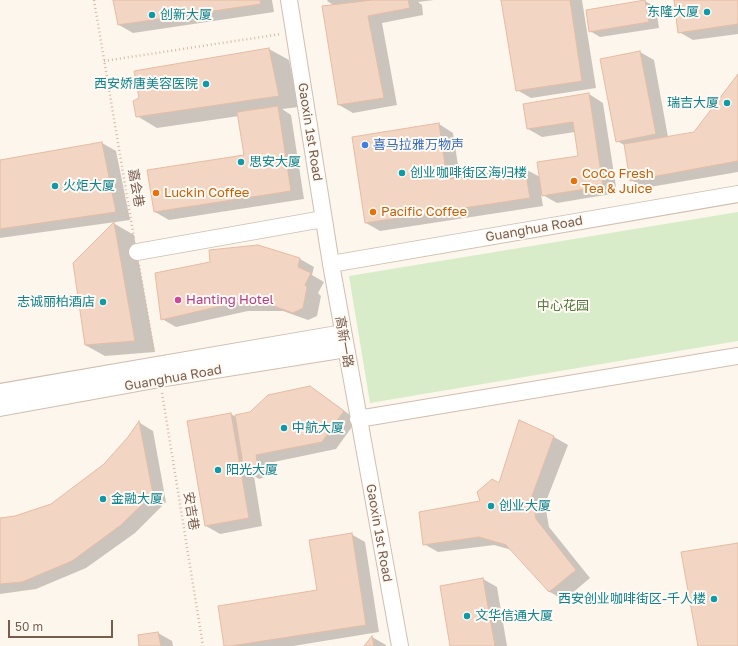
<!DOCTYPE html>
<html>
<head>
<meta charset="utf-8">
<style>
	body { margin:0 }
	#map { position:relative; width:738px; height:646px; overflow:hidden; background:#fdf6ec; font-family:"Golos Text",sans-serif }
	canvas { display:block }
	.scale { position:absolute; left:8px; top:620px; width:105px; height:18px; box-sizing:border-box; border:2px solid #7a5c4d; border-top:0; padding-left:5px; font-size:12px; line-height:14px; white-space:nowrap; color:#7a5c4d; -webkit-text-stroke:3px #fffaf3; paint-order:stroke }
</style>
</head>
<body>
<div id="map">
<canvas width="738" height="646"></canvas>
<div class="scale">50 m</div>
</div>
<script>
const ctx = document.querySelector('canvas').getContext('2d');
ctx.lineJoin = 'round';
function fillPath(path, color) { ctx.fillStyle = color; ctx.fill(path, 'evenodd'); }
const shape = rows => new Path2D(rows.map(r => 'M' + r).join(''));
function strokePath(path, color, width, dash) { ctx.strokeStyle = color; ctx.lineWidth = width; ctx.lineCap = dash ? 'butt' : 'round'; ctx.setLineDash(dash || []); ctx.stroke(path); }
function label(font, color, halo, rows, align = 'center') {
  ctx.font = font + ' "Golos Text","Noto Sans SC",sans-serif'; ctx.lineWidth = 4; ctx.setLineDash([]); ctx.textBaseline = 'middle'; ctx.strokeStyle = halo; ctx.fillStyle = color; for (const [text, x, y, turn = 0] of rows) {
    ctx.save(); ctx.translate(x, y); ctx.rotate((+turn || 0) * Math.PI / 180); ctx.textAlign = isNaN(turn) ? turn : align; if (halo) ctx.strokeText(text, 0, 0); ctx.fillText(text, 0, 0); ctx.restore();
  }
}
const green = shape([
	[738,212,738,341,370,403,349,276]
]);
const shadow = shape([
	[114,0,272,0,274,12,133,33,119,25],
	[328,0,434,0,418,2,422,5,423,15,382,23,397,105,353,113,339,105,335,6,327,1],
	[502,0,582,0,596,88,531,98,517,90],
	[675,0,738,0,738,34,693,40,679,32],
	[645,1,656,7,659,28,600,37,590,31],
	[269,49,289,60,299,107,282,109,291,115,304,199,169,220,155,212,245,156,239,116,157,128,137,116],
	[640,52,654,60,668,137,694,133,738,75,738,172,644,188,631,180,626,146,617,141],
	[589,94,603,103,617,193,557,203,541,194,543,206,380,231,366,223,439,124,453,133,460,178,525,169,540,177,579,157,575,132,542,137,528,129],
	[102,143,116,151,130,220,0,238,0,161],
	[115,224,134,235,155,352,105,356,85,345,74,263],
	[258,246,300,259,314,267,312,275,324,282,318,293,321,296,317,316,308,320,283,311,248,311,176,327,162,319,211,263],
	[310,387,324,396,357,420,336,449,269,463,271,475,259,479,254,476,262,526,220,534,206,526,189,422,231,414,236,417,250,413],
	[140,423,153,431,166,502,135,533,86,568,36,589,0,594,0,519,15,517,52,504,105,465,129,438],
	[554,437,568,445,545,504,549,527,590,578,564,600,550,592,512,550,494,545,438,552,424,544,482,501,499,484],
	[351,534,365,542,379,632,293,646,225,646,318,591],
	[483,579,497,587,507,646,451,646],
	[158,633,172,641,173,646,140,646],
	[372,637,386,645,386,646,366,646]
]);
const building = shape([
	[113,0,260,0,261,4,118,25,113,0],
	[372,0,408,0,410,8,368,16,384,98,338,105,322,6,372,0],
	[501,0,570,0,582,81,516,91,501,0],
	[645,0,649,22,589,32,586,10,645,0],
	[674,0,738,0,738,24,678,33,674,0],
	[269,48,279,96,136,117,133,101,139,98,134,71,269,48],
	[640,51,656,134,616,142,600,59,640,51],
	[738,74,738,161,630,181,624,144,694,132,738,74],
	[589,93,603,186,542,196,537,162,578,156,573,122,527,129,523,104,589,93],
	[278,106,291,191,154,212,147,170,244,155,237,112,278,106],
	[439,123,447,179,525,168,530,198,365,223,352,137,439,123],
	[102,142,116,212,0,229,0,160,102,142],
	[114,222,135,341,85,345,73,263,114,222],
	[258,245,300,258,298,267,311,273,305,285,307,287,303,308,293,313,268,304,234,303,161,320,155,273,210,262,209,250,258,245],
	[310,386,344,411,322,442,256,455,258,467,244,471,235,415,250,412,268,395,310,386],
	[231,413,249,518,205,526,187,421,231,413],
	[519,420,554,436,532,496,536,519,576,570,549,592,506,545,479,537,423,545,419,512,480,501,477,492,492,479,499,483,519,420],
	[139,421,153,494,121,525,72,561,22,582,0,584,0,518,15,516,51,504,104,464,128,437,139,421],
	[352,533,366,625,231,646,224,646,218,606,317,590,309,540,352,533],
	[738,543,738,646,698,646,681,552,738,543],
	[483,578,495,646,450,646,440,586,483,578],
	[158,632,161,646,139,646,138,635,158,632],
	[372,636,374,646,364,646,372,636]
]);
const path = shape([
	[94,0,134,238],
	[104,61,281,34],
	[139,265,154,352],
	[162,393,203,646]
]);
const minor = shape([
	[289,0,331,264,400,646],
	[137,252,323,219],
	[331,264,738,194],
	[0,392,343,333],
	[0,408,160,379,346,349],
	[358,419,738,356]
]);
const markers = [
	[707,12,4,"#0f9aa8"],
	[152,15,4,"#0f9aa8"],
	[206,84,4,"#0f9aa8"],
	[727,103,4,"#0f9aa8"],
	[365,145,4,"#3f7fe0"],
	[241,162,4,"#0f9aa8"],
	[402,173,4,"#0f9aa8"],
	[574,181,4,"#e8710a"],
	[55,186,4,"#0f9aa8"],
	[156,193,4,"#e8710a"],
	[373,212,4,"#e8710a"],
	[178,300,4,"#d1479c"],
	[103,302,4,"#0f9aa8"],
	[284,428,4,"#0f9aa8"],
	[218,470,4,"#0f9aa8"],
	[103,499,4,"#0f9aa8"],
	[491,506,4,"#0f9aa8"],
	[714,599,4,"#0f9aa8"],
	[467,616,4,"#0f9aa8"]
];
const cultureNames = [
	["东隆大厦",699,12,"right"],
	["创新大厦",160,15],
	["西安娇唐美容医院",198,84,"right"],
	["瑞吉大厦",719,103,"right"],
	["思安大厦",249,162],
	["创业咖啡街区海归楼",410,173],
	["火炬大厦",63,186],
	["志诚丽柏酒店",95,302,"right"],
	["中航大厦",292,428],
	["阳光大厦",226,470],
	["金融大厦",111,499],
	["创业大厦",499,506],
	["西安创业咖啡街区-千人楼",706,599,"right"],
	["文华信通大厦",475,616]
];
const streetNames = [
	["Gaoxin 1st Road",310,132,81],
	["嘉会巷",136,188,80],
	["Guanghua Road",534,229,-10],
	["高新一路",344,342,80],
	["Guanghua Road",173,378,-10],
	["安吉巷",191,511,81],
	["Gaoxin 1st Road",379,533,80]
];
const shopNames = [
	["喜马拉雅万物声",373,145]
];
const foodNames = [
	["CoCo Fresh",582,174],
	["Tea & Juice",582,189],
	["Luckin Coffee",164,193],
	["Pacific Coffee",381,212]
];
const hotelNames = [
	["Hanting Hotel",186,300]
];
const parkNames = [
	["中心花园",563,306]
];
fillPath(green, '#d8ecc9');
fillPath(shadow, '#0003');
fillPath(building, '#f3d5c3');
strokePath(building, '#e6bba3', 1);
strokePath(minor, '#d1beb0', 18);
strokePath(path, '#d9b8a5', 2.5, [1, 3]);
strokePath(minor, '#fff', 16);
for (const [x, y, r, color] of markers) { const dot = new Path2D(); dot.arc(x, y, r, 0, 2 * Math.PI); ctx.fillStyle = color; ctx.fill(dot); strokePath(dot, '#fffaf3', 1.5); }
label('13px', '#0d838f', '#fffaf3', cultureNames, 'left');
label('13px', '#7a5c4d', '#fffaf3', streetNames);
label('13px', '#366cbe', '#fffaf3', shopNames, 'left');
label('13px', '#c56008', '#fffaf3', foodNames, 'left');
label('13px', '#b23c85', '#fffaf3', hotelNames, 'left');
label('13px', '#537a41', '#fffaf3', parkNames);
</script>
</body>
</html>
